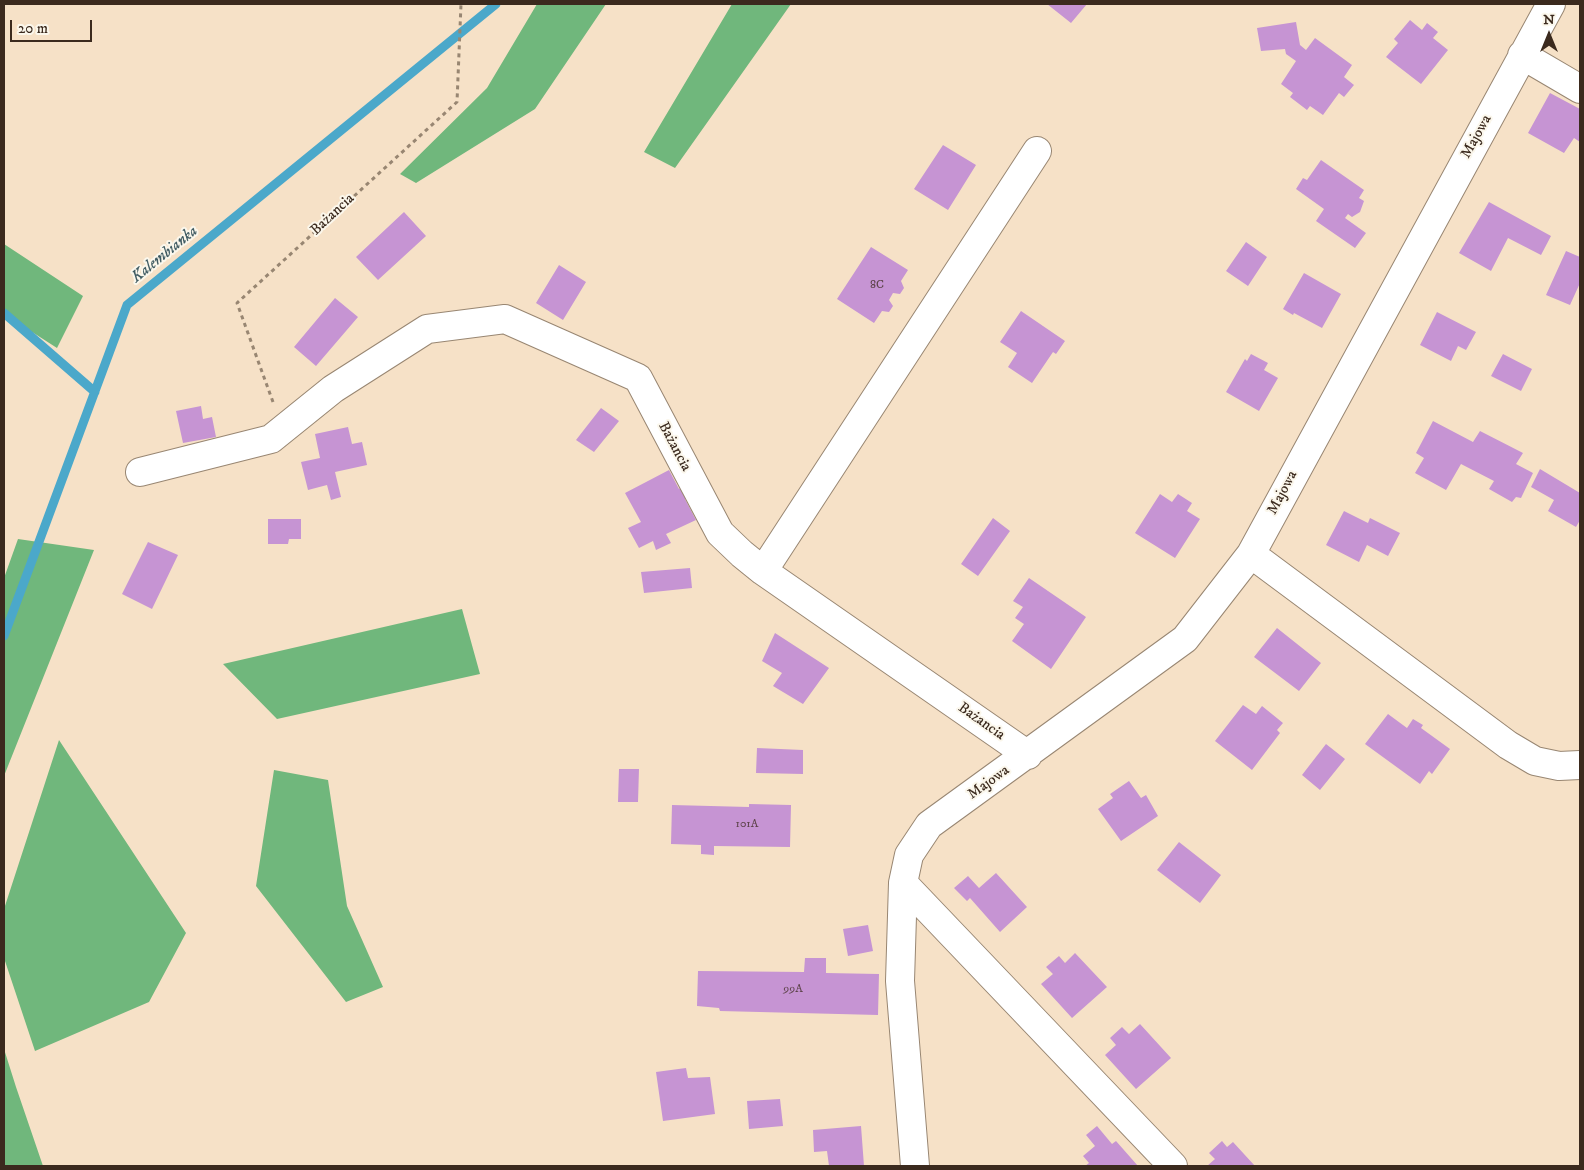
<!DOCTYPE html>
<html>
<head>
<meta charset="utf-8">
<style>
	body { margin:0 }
	#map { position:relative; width:1584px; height:1170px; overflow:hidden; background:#f6e1c7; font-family:"IM FELL DW Pica",serif }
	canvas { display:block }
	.frame { position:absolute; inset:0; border:5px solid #3b2a1e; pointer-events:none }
	.north { position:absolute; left:1524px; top:10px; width:50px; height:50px; -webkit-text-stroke:4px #fbf7ec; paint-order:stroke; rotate:0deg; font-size:14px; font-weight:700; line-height:20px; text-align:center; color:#3b2a1e }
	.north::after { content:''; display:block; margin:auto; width:18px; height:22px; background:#3b2a1e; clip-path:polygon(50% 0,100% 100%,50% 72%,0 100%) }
	.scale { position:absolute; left:10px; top:20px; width:82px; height:22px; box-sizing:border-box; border:2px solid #3b2a1e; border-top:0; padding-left:6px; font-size:15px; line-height:18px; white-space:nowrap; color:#3b2a1e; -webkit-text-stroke:4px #fbf7ec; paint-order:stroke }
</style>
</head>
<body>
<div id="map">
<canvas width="1584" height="1170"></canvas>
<div class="frame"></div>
<div class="north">N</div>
<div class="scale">20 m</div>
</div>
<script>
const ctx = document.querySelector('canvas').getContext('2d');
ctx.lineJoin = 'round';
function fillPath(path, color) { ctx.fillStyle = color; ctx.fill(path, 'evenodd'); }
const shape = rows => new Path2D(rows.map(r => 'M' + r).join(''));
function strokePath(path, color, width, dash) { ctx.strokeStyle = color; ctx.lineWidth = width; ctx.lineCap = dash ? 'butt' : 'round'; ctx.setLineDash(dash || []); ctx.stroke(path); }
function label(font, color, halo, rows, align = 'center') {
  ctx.font = font + ' "IM FELL DW Pica",serif'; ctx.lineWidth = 4; ctx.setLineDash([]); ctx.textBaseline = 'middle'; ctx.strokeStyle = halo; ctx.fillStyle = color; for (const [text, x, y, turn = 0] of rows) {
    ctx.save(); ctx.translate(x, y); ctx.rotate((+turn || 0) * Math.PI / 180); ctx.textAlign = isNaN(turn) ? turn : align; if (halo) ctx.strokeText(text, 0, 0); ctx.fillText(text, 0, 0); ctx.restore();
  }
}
const forest = shape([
	[537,4,606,4,535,109,416,183,400,174,487,88],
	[732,4,791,4,675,168,644,152],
	[4,244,83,296,57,348,4,314],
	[18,539,94,550,4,776,4,578],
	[462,609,480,674,277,719,223,664],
	[59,740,186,933,149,1002,35,1051,4,958,4,909],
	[274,770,328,780,347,906,383,987,346,1002,256,886],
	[4,1049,16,1087,43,1166,4,1166]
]);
const stream = shape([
	[4,313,95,392],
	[4,636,127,305,496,4]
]);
const building = shape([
	[1047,4,1087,4,1071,23],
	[1410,20,1422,30,1427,23,1438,32,1433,38,1448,50,1421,84,1386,57,1398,43,1394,39],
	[1296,22,1300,45,1306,50,1315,38,1352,65,1344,77,1354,85,1344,97,1339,93,1323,115,1310,106,1307,110,1290,97,1293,93,1281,84,1296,61,1286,54,1285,49,1261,51,1257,28],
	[1550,93,1580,109,1580,142,1574,138,1564,153,1528,133],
	[943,145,976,165,948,210,914,189],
	[1321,160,1364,190,1359,198,1364,201,1360,212,1352,217,1348,214,1345,218,1366,233,1355,248,1316,221,1324,209,1296,189,1303,178,1307,180],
	[1489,202,1551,236,1541,255,1508,238,1491,271,1459,253],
	[404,212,426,236,378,280,356,257],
	[1246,242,1267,257,1248,286,1226,271],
	[871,247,908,270,901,281,904,288,900,294,893,293,889,300,893,306,889,312,882,311,874,323,837,299],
	[1566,251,1580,257,1580,283,1570,305,1546,295],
	[559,265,586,282,563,320,536,303],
	[1304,273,1341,294,1322,328,1294,313,1293,315,1283,309],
	[335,298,358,317,316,366,294,347],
	[1021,311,1065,341,1056,354,1053,352,1032,383,1008,367,1017,353,1000,342],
	[1437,312,1476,332,1466,350,1458,346,1451,361,1420,345],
	[1251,354,1268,363,1264,370,1278,378,1259,411,1226,392,1245,359,1247,361],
	[1503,354,1532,369,1521,391,1491,376],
	[201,406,203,419,212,417,216,437,183,443,176,411],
	[601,408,619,421,594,452,576,440],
	[1433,421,1473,442,1480,431,1523,453,1516,464,1533,473,1521,498,1516,497,1512,502,1489,489,1494,481,1461,464,1446,490,1415,473,1424,458,1416,453],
	[348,427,352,444,362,442,367,465,335,472,341,497,331,500,327,485,308,490,301,462,320,458,315,434],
	[1540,469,1580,493,1580,520,1576,527,1548,511,1554,500,1531,487],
	[669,470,679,489,685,485,691,496,685,499,696,520,666,534,671,543,656,550,653,541,639,548,628,528,641,522,625,493],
	[1160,494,1172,502,1178,494,1192,503,1187,511,1200,519,1175,558,1135,533],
	[1344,511,1368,523,1370,518,1400,533,1388,556,1367,545,1359,562,1326,545],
	[993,518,1010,531,978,576,961,564],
	[268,519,301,519,301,539,289,539,288,544,268,544],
	[148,542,178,555,152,609,122,594],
	[690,568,692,588,644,593,641,572],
	[1029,578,1086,617,1051,669,1012,641,1024,624,1015,618,1023,607,1013,601],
	[1277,628,1321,663,1299,691,1254,657],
	[775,633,829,668,803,704,773,686,782,673,762,661],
	[1243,705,1256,714,1262,706,1283,723,1277,730,1280,733,1252,770,1215,741],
	[1388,714,1407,728,1413,719,1423,725,1421,728,1450,749,1432,774,1429,771,1420,784,1365,744],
	[1326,744,1345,759,1320,790,1302,775],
	[757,748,803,750,803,774,756,773],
	[619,769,639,769,638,802,618,802],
	[1129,781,1141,798,1146,795,1158,816,1121,841,1098,809,1113,798,1110,794],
	[749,804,791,805,790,847,714,846,714,855,701,854,701,845,671,844,672,805,749,807],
	[1179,842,1221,875,1200,903,1157,870],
	[996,873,1027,907,1000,932,970,898,967,901,954,888,968,876,979,888],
	[868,925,873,951,848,956,843,929],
	[1075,953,1107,987,1072,1018,1041,984,1053,974,1046,967,1059,956,1065,963],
	[805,958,826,958,826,973,879,974,878,1015,720,1011,719,1008,697,1006,698,971,804,972],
	[1140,1024,1171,1058,1136,1089,1105,1055,1116,1045,1110,1038,1122,1027,1129,1034],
	[686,1068,688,1078,710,1077,715,1114,663,1121,656,1072],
	[780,1099,783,1126,749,1129,747,1101],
	[861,1126,864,1166,829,1166,827,1151,814,1152,813,1130],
	[1097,1126,1112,1144,1116,1141,1138,1166,1085,1166,1089,1163,1083,1156,1095,1146,1086,1135],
	[1222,1141,1227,1147,1233,1142,1255,1166,1207,1166,1215,1159,1209,1153]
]);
const path = shape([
	[273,402,237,303,457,102,461,4]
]);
const minor = shape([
	[1522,55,1580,89],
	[140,472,271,439,333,389,427,329,505,319,638,378,720,533,742,554,763,571,1028,755],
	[1251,554,1508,745,1535,761,1559,766,1580,765],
	[763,571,1037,151],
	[903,883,1173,1166],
	[915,1166,900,981,903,883,909,855,929,825,1185,639,1251,554,1551,4]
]);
const numberNames = [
	["8C",877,286],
	["101A",747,825],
	["99A",793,990]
];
const streetNames = [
	["Majowa",1477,137,-61],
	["Bażancia",333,215,-43],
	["Bażancia",674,447,62],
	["Majowa",1283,493,-62],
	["Bażancia",981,722,35],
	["Majowa",989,783,-36]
];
const waterNames = [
	["Kalembianka",165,255,-39]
];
fillPath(forest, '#70b77c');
strokePath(stream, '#4ba8ca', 9);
fillPath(building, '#c694d3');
strokePath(minor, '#988672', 30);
strokePath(path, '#988672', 3, [4, 4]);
strokePath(minor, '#fff', 28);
label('12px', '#5e444b', null, numberNames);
label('15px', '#3b2a1e', '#fbf7ec', streetNames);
label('italic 16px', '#415c63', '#fbf7ec', waterNames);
</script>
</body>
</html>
